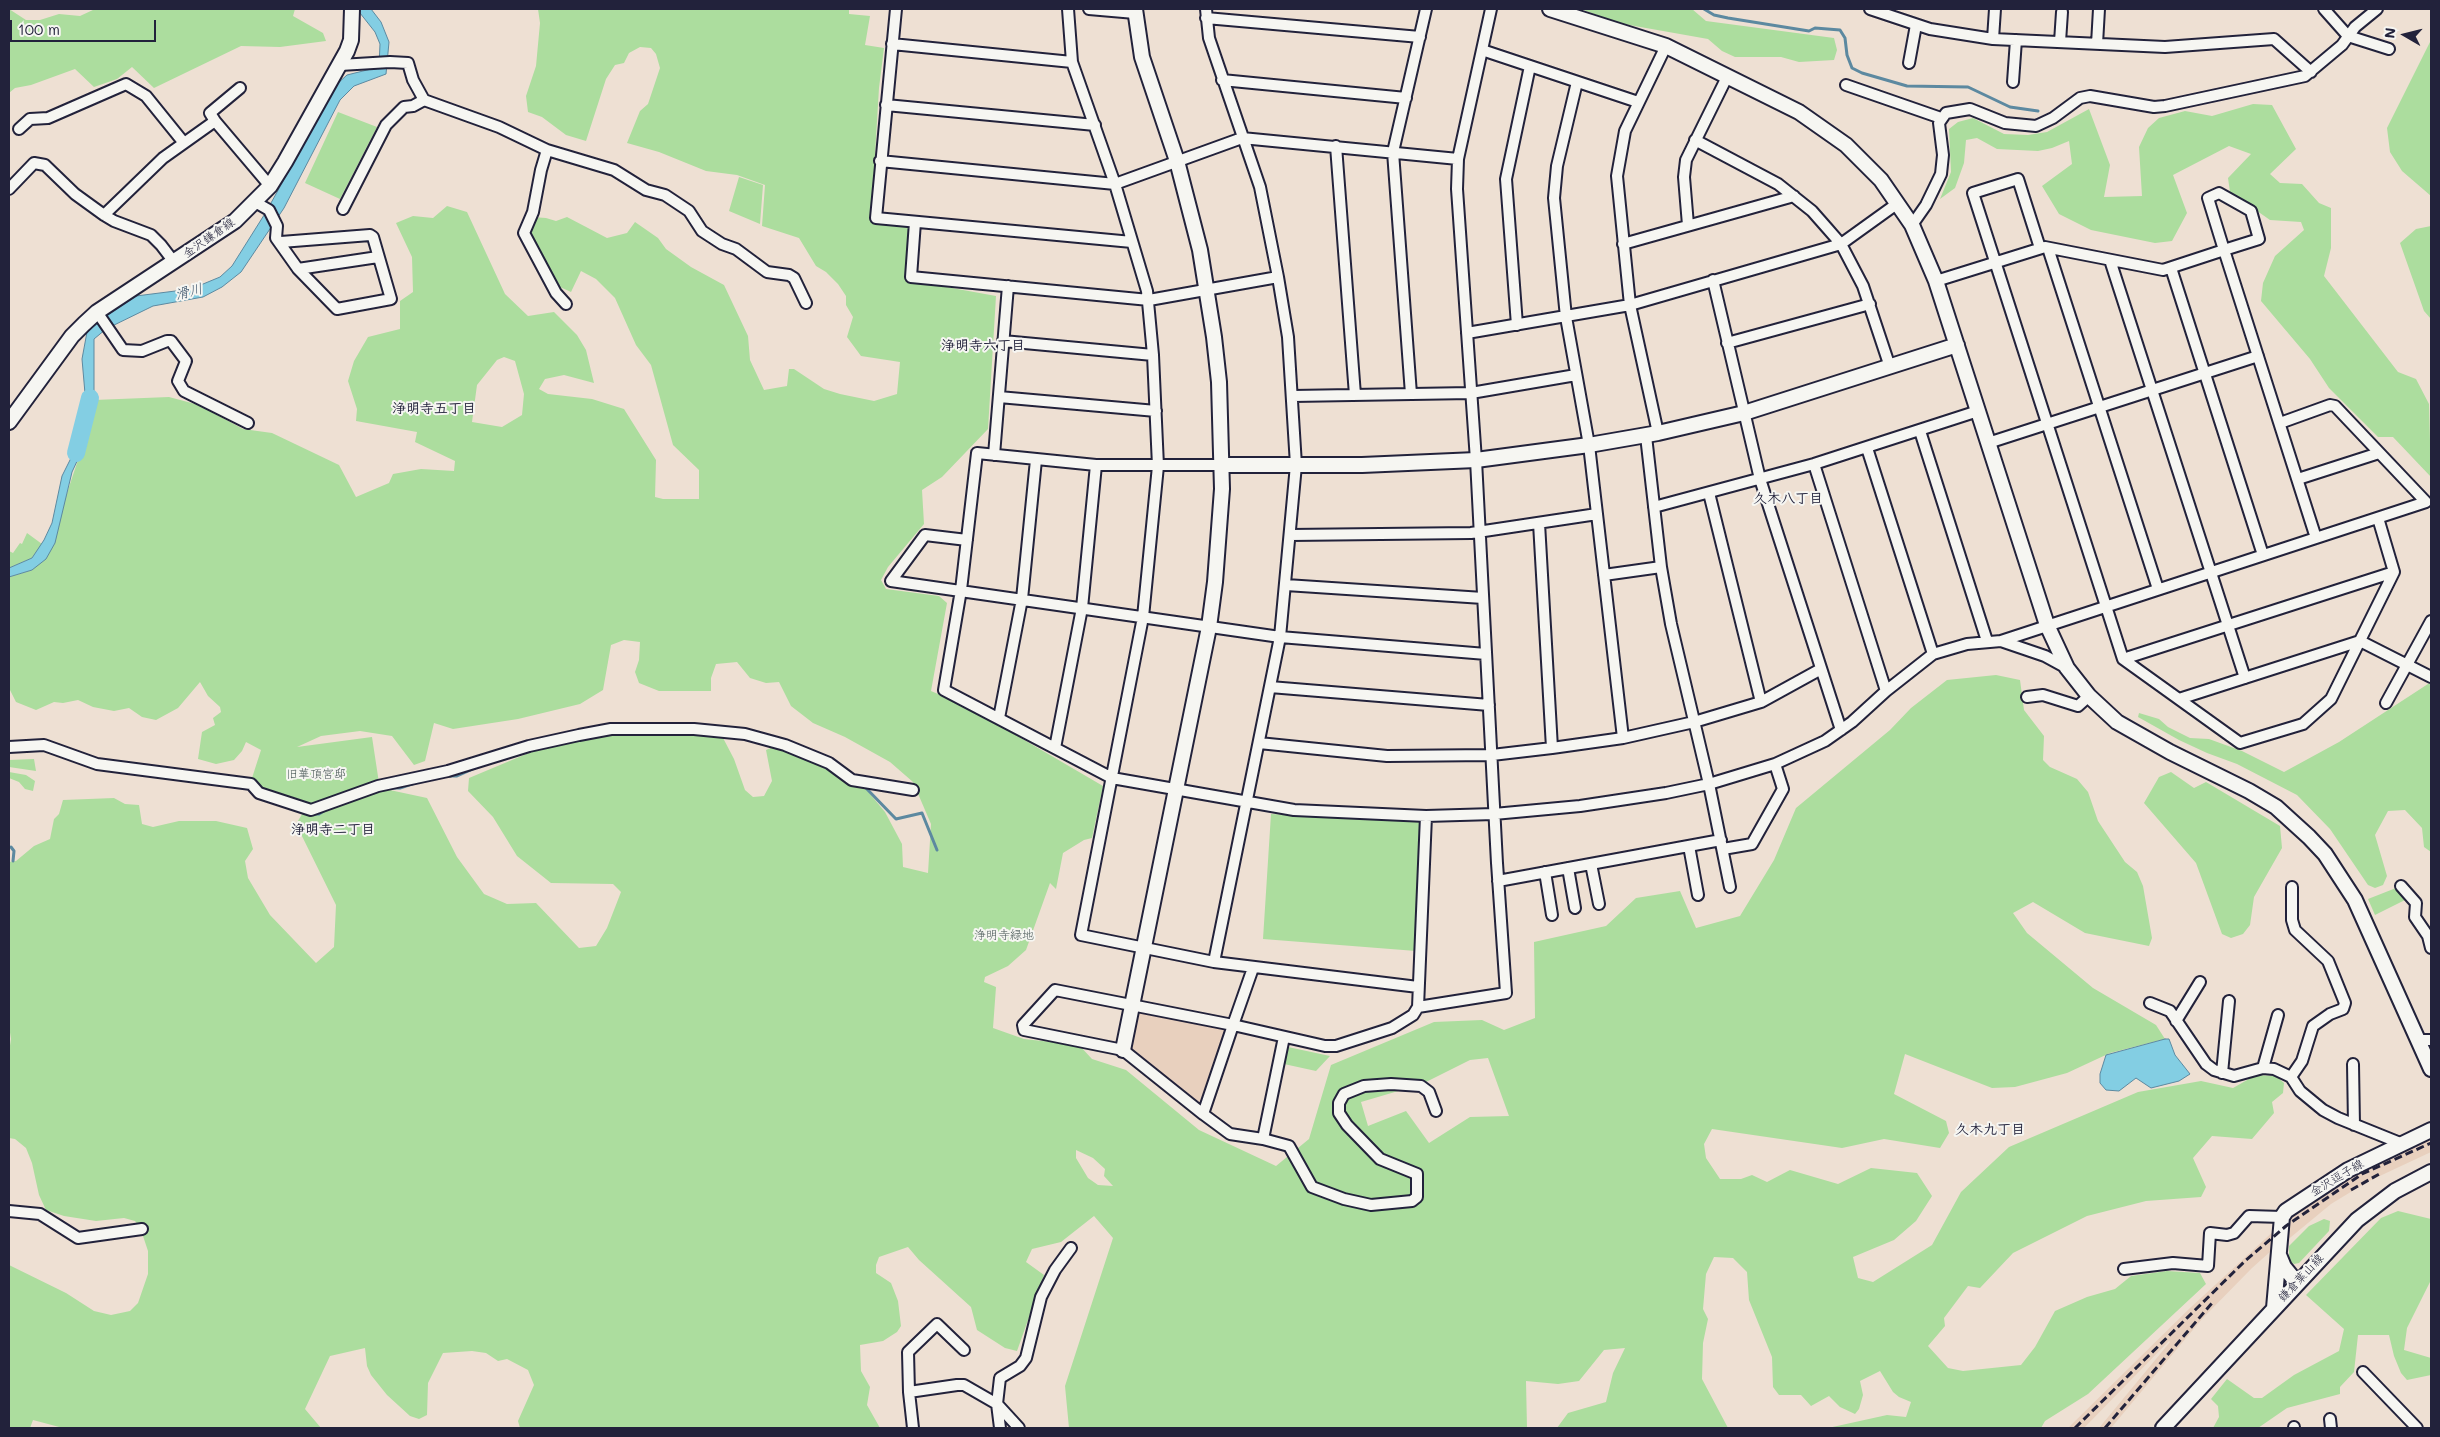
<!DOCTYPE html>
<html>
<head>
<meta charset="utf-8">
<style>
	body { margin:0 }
	#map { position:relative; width:2440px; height:1437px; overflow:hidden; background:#eee0d3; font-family:Mali,sans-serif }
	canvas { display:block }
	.frame { position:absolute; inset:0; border:10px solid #22223b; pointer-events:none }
	.north { position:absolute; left:2380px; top:10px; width:50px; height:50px; -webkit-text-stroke:4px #f6f6f2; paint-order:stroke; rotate:278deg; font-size:14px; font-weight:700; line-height:20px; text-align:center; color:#22223b }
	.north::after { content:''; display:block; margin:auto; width:18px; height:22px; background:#22223b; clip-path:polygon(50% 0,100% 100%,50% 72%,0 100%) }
	.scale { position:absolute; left:10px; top:20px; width:146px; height:22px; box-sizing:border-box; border:2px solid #22223b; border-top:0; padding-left:6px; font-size:15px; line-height:18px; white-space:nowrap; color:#22223b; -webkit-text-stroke:4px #f6f6f2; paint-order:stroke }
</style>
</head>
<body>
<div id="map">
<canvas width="2440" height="1437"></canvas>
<div class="frame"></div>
<div class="north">N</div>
<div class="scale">100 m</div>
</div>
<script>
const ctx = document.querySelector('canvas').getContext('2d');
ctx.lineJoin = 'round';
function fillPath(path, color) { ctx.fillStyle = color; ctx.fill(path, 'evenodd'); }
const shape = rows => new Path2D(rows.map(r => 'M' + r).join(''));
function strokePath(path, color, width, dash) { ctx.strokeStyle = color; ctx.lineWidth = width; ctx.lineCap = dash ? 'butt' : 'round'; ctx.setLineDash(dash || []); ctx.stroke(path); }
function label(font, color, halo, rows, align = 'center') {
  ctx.font = font + ' Mali,"Klee One",sans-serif'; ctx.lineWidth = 4; ctx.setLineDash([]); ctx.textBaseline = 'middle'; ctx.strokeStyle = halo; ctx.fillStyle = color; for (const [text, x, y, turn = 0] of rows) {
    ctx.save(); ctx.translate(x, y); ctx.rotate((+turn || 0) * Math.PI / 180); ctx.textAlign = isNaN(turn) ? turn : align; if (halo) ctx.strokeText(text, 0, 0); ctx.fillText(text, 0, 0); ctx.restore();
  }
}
const built = shape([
	[1134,1011,1223,1029,1226,1032,1203,1104,1198,1106,1125,1048],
	[2431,1139,2431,1152,2367,1182,2331,1204,2285,1242,2286,1222,2325,1194,2361,1171],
	[2277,1228,2274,1251,2271,1251,2252,1268,2202,1319,2111,1428,2099,1428,2170,1342,2169,1341,2084,1428,2068,1428,2190,1308]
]);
const green = shape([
	[9,9,26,20,40,20,59,14,80,16,95,9,295,9,293,16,323,33,326,41,280,47,241,46,154,88,132,67,117,79,94,87,75,69,31,85,15,88,9,93],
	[538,9,849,9,849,14,870,16,865,45,884,48,879,88,871,221,907,225,910,228,906,275,908,280,996,296,988,429,942,477,922,490,924,524,888,567,881,580,886,589,939,596,947,603,931,691,966,706,1103,786,1092,838,1084,840,1063,853,1056,889,1050,883,1026,950,1008,966,985,977,984,982,996,987,993,1028,1024,1039,1079,1045,1092,1059,1126,1070,1199,1130,1276,1166,1309,1139,1331,1065,1434,1022,1482,1020,1504,1030,1535,1018,1534,942,1606,926,1636,898,1680,891,1696,928,1740,916,1774,860,1796,808,1890,730,1911,708,1947,680,1996,675,2020,680,2024,710,2044,736,2043,760,2050,767,2077,779,2088,792,2098,821,2125,862,2137,872,2143,886,2152,938,2149,946,2085,933,2033,902,2013,913,2027,933,2093,988,2156,1025,2165,1039,2110,1053,2067,1073,2015,1087,1992,1088,1905,1054,1894,1094,1946,1121,1949,1133,1940,1148,1884,1139,1842,1148,1712,1129,1704,1144,1706,1158,1720,1179,1741,1179,1752,1175,1767,1182,1790,1170,1838,1184,1871,1168,1917,1173,1932,1196,1916,1221,1894,1240,1853,1257,1858,1278,1873,1282,1932,1245,1961,1192,2009,1147,2138,1092,2201,1081,2233,1088,2256,1075,2276,1076,2284,1083,2283,1093,2272,1102,2274,1113,2252,1139,2212,1136,2193,1158,2206,1187,2201,1197,2146,1201,2087,1216,2013,1253,1980,1288,1968,1286,1944,1318,1945,1326,1928,1346,1948,1368,1963,1371,2021,1365,2035,1347,2055,1311,2087,1297,2115,1289,2131,1276,2167,1271,2200,1273,2206,1284,2088,1394,2045,1421,2041,1428,1828,1428,1887,1415,1906,1417,1911,1402,1899,1397,1893,1392,1880,1371,1860,1381,1863,1395,1859,1409,1855,1414,1840,1407,1829,1396,1811,1406,1801,1395,1779,1395,1773,1387,1772,1357,1749,1300,1747,1272,1733,1258,1714,1257,1706,1274,1703,1309,1708,1319,1703,1343,1702,1379,1728,1428,1557,1428,1568,1413,1606,1402,1613,1373,1625,1348,1604,1350,1579,1381,1558,1384,1526,1381,1527,1428,1069,1428,1065,1386,1113,1238,1094,1216,1061,1242,1032,1249,1026,1262,1044,1275,1017,1351,1005,1348,977,1330,971,1307,919,1260,908,1247,879,1257,876,1265,876,1273,891,1283,898,1301,901,1326,897,1332,883,1341,860,1345,861,1371,870,1387,867,1405,880,1428,520,1428,518,1421,534,1385,528,1370,507,1359,498,1361,486,1353,472,1351,443,1353,428,1383,427,1415,419,1419,410,1416,387,1395,371,1375,367,1366,365,1348,330,1356,305,1409,321,1428,63,1428,33,1420,30,1428,9,1428,9,1265,66,1293,94,1311,111,1315,130,1311,138,1303,148,1274,148,1251,140,1227,135,1221,124,1218,96,1221,64,1216,46,1210,39,1195,32,1163,26,1148,15,1139,9,1138,9,1052,11,1039,9,1026,9,862,16,861,34,846,50,839,54,819,59,814,63,800,114,798,125,804,139,805,142,824,153,827,179,821,216,821,247,828,253,849,245,861,248,878,270,915,316,963,334,947,336,905,296,824,309,803,265,790,252,778,261,750,246,742,242,751,234,760,216,764,198,759,202,732,215,725,213,718,221,712,220,707,208,696,200,682,178,708,156,720,142,717,129,708,114,711,93,707,78,700,63,703,54,702,36,710,16,702,9,688,9,577,32,570,66,496,79,457,83,425,94,400,169,397,199,405,243,429,272,433,339,465,356,497,389,483,393,474,421,469,454,471,455,461,415,442,417,432,356,421,357,409,348,381,354,361,368,337,400,329,400,301,413,292,412,257,396,223,413,216,433,218,447,206,467,212,505,294,528,316,554,312,577,335,586,350,594,383,564,375,545,379,539,389,548,394,592,399,624,409,656,460,655,497,663,499,699,499,699,470,673,445,651,365,636,345,615,298,596,279,581,271,571,292,560,287,532,242,529,226,532,217,546,218,556,221,567,217,607,238,627,233,635,222,658,238,666,249,691,267,724,285,748,336,750,360,764,390,787,386,789,369,794,369,824,389,840,394,874,401,897,394,900,362,861,356,847,337,853,317,846,305,846,296,838,284,826,272,816,266,799,238,762,226,765,185,737,175,706,171,659,152,627,143,640,111,648,104,660,68,656,54,651,48,640,47,629,53,624,63,615,65,606,79,586,141,566,135,542,117,528,112,526,96,536,66,540,23],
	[504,357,515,361,524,394,522,415,502,427,472,422,477,385,497,360],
	[624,640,640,642,639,660,635,672,639,683,659,691,711,691,711,678,716,664,737,662,750,678,766,683,779,682,791,706,813,723,845,737,890,762,913,782,931,824,928,873,903,867,902,844,885,812,860,782,777,745,766,750,772,781,764,796,753,797,745,790,734,759,722,736,675,727,626,723,574,734,469,778,468,791,493,817,517,856,551,883,613,884,621,892,607,928,596,946,579,948,536,903,507,904,484,894,457,857,427,798,385,789,379,783,372,737,297,747,321,736,360,731,392,736,414,765,425,761,434,723,453,729,518,719,580,704,603,690,611,645],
	[1488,1058,1509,1116,1470,1117,1429,1143,1406,1111,1368,1126,1361,1102,1422,1084,1470,1060],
	[1076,1150,1093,1158,1105,1169,1104,1176,1113,1186,1098,1185,1088,1178,1076,1158],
	[1581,9,1692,9,1706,21,1834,38,1837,50,1834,60,1799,62,1781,57,1735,57,1722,51,1708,39,1618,23],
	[2431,40,2431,196,2402,171,2390,152,2387,128],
	[2253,104,2272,105,2296,149,2270,174,2280,183,2302,184,2319,203,2331,208,2331,248,2324,276,2398,372,2416,379,2429,404,2431,477,2393,437,2378,437,2329,388,2310,359,2261,301,2263,283,2275,256,2304,230,2301,222,2270,220,2230,192,2228,178,2251,154,2229,146,2173,175,2187,213,2172,241,2155,243,2091,230,2059,214,2042,186,2072,164,2069,141,2052,148,2038,151,1997,149,1977,138,1966,140,1964,163,1955,188,1940,199,1951,172,1949,129,1958,122,1973,118,2004,134,2028,135,2047,132,2089,109,2110,165,2104,197,2142,196,2139,147,2148,128,2159,118,2185,111,2212,116],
	[338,112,377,127,340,199,305,183],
	[739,177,763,185,760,224,729,211],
	[2431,226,2431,319,2424,311,2400,243,2416,229],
	[27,533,42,544,32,558,9,568,9,551,13,553,20,543,22,544],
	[2431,682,2431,852,2424,847,2422,828,2405,810,2388,811,2375,835,2387,876,2383,885,2375,888,2368,885,2330,829,2297,795,2237,764,2207,753,2179,740,2138,717,2139,713,2159,719,2168,727,2190,738,2209,739,2242,751,2284,772,2339,742],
	[34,759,36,771,9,767,9,760],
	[9,772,26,775,35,781,33,791,25,789,19,782,9,778],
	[2171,772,2194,788,2206,782,2280,826,2282,848,2254,897,2250,925,2243,934,2231,938,2222,934,2196,863,2144,803,2159,777],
	[1271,814,1420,822,1416,951,1263,939],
	[2396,888,2405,900,2375,915,2368,899],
	[1288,1047,1330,1056,1316,1071,1284,1064],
	[2398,1211,2431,1219,2430,1282,2407,1328,2404,1350,2431,1358,2431,1375,2407,1380,2401,1373,2394,1356,2389,1335,2358,1335,2354,1372,2340,1387,2340,1394,2287,1408,2258,1428,2213,1428,2219,1417,2218,1406,2211,1399,2227,1379,2254,1398,2262,1398,2294,1375,2339,1351,2344,1329,2306,1295,2381,1218],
	[2324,1219,2330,1221,2329,1231,2299,1263,2294,1264,2289,1261,2289,1246,2309,1226]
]);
const water = shape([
	[351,9,371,9,381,22,389,42,386,74,354,86,340,100,284,208,241,272,222,287,203,297,153,306,106,329,94,339,94,400,83,425,79,457,72,472,55,543,46,559,32,570,9,577,9,568,32,558,44,540,52,523,62,476,73,454,78,426,86,405,82,359,87,332,106,316,136,296,191,289,220,277,232,266,266,212,337,84,347,75,379,67,380,44,375,32,360,13,351,9],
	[2165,1039,2169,1039,2175,1055,2190,1074,2179,1081,2151,1088,2136,1078,2119,1091,2106,1090,2100,1083,2100,1074,2106,1055,2165,1039]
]);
const stream = shape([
	[1704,9,1714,15,1728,18,1809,31,1815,28,1840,30,1845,38,1847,55,1852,68,1862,73,1907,86,1968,87,2010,107,2038,111],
	[446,776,457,776,475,768],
	[865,787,896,819,922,813,937,850],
	[388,788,400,788,418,782],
	[281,805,308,814,319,814,327,809],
	[11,847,14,851,13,861]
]);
const river = shape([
	[76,453,90,398]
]);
const street = shape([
	[896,9,876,218,1132,242],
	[1068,9,1072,62,1115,184,1147,291,1153,355,1158,466,1143,617,1081,935,1214,962,1418,987],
	[1089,9,1135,13],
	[1206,9,1209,38,1260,187,1278,277,1288,337,1296,465,1280,637,1214,962],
	[1870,9,1930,29,1993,39,2165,47,2274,39,2311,72],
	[2324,9,2348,36,2389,49],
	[1206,18,1420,37],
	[1993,39,1995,9],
	[2060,42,2062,12],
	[892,44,1072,62],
	[2097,44,2099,9],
	[1482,50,1638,102],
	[1909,63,1916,25],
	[340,65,390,62,408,63,413,80,424,100,499,127,547,150,614,170,646,190,665,195,689,211,702,231,722,244,736,249,767,272,789,275,794,278,806,303],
	[1222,80,1406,98],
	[1577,82,1557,166,1554,198,1566,317,1589,445,1623,738],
	[2013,82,2016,40],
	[1846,85,1941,118],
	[886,105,1095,125],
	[215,121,210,113,240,88],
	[19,129,30,119,48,118,126,84,146,96,184,143],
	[1695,140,1778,184,1812,211,1827,228,1841,244,1863,286,1890,367],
	[1336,146,1355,395],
	[547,150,541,170,533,212,524,233,556,293,566,304],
	[880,161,1115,184,1242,138,1458,159],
	[9,189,34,163,45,165,75,194,104,215,114,221,151,235,161,245,174,262],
	[255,202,269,210,277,226,276,238,298,269,337,309,391,299,373,237,370,235,281,242],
	[343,209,386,125,404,107,413,106,424,100],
	[104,215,163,158,215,121,270,186],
	[915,222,911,277,1149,300,1278,277],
	[1688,225,1684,177,1686,160,1727,77],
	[1912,225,1926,205,1941,174,1943,155,1939,123,1946,113,1970,109,2005,123,2036,126,2053,118,2080,98,2090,96,2154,107,2165,106,2305,76,2342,45,2355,27,2377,9],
	[1623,244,1794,196],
	[2040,248,2018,179,1973,193,2123,659,2240,743,2303,724,2331,699,2394,572,2378,518],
	[2048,248,2158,589],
	[2110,260,2245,678],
	[2171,268,2263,555],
	[298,269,378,257],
	[1713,280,1760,479,1841,730],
	[1936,281,2045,247,2163,270,2224,250,2259,239,2251,211,2219,193,2208,198,2224,250,2316,538],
	[97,312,123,350,142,351,167,341,171,341,186,361,178,381,184,391,248,423],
	[1517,325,1506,179,1530,66],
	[1467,333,1630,305,1841,244,1898,203],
	[1003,341,1153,355],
	[1727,343,1870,304],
	[1411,394,1393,152,1426,9],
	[1293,396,1471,393,1576,375],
	[999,397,1156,411],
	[1920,431,1987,641],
	[1658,433,1630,305,1617,176,1625,131,1666,46],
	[1646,436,1661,567,1671,624,1709,784,1730,887],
	[1988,443,2258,356],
	[1867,448,1933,654],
	[994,455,1008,286],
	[1814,464,1886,691],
	[1222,465,1096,465,977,453,961,590,944,690,1112,778,1294,810,1426,816,1494,814,1580,806,1666,793,1709,784,1775,764,1825,741,1852,722,1886,691,1933,654,1967,644,2001,641,2045,656,2067,668],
	[2298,479,2379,453],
	[1709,493,1761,702],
	[1654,507,1814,464,1978,411],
	[1539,523,1552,748],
	[1290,535,1471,533,1597,514],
	[967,540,925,535,891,581,1280,637,1486,654],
	[1604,575,1661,567],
	[1286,585,1483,598],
	[2001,641,2426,502,2335,406,2330,405,2280,423],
	[2123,659,2394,572],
	[1270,687,1489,705],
	[2027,697,2043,695,2078,706,2089,696],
	[2179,699,2360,641,2431,677],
	[2386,703,2431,621],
	[999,718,1022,599,1036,460],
	[1259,743,1387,756,1492,755,1552,748,1623,738,1694,722,1761,702,1821,669],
	[9,747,44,745,97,764,251,784,259,793,311,810,378,786,448,771,529,746,579,735,611,729,694,729,745,734,785,745,829,763,852,780,913,790],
	[1055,748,1082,608,1096,465],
	[1689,846,1698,895],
	[1723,849,1752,844,1783,789,1775,764],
	[1591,864,1599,904],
	[1568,868,1575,908],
	[1545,872,1552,915],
	[1498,881,1721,840],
	[2401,886,2416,903,2415,917,2428,936,2431,948],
	[2292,887,2292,920,2295,930,2328,961,2345,1003,2343,1009,2330,1014,2313,1026,2302,1061,2291,1077,2300,1091,2323,1110,2338,1118,2400,1143],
	[1253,968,1233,1025,1230,1034,1203,1114,1123,1050,1024,1030,1023,1025,1055,990,1233,1025,1325,1046,1336,1046,1392,1028,1413,1015,1418,1007,1426,816],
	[2150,1003,2170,1011,2206,1064,2214,1070,2234,1076,2263,1068,2274,1069,2291,1077],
	[1418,1007,1506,993,1497,863,1476,460,1457,189,1458,159,1491,9],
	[2176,1021,2200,982],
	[2419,1040,2431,1040],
	[2353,1064,2354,1125],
	[2263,1068,2278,1015],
	[2222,1073,2229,1001],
	[1203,1114,1230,1134,1263,1139,1284,1037],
	[1263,1139,1289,1146,1312,1187,1344,1199,1371,1205,1412,1201,1417,1197,1417,1174,1380,1159,1347,1125,1339,1113,1339,1103,1344,1094,1364,1086,1391,1084,1421,1086,1429,1092,1436,1111],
	[9,1211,40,1214,78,1238,142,1229],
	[2124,1269,2173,1263,2208,1266,2210,1233,2227,1235,2234,1233,2249,1216,2282,1217],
	[2363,1372,2417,1428],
	[909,1392,908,1352,937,1324,964,1350],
	[2330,1419,2331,1428],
	[2294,1427,2294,1428],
	[913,1428,909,1392,957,1385,964,1385,997,1404,1000,1428],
	[1019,1428,997,1404,1000,1378,1020,1366,1026,1358,1041,1297,1055,1270,1071,1248]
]);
const secondary = shape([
	[1550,9,1666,46,1799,112,1846,145,1881,180,1912,225,1936,281,2047,625,2067,668,2089,696,2117,722,2170,752,2249,791,2276,807,2309,837,2325,854,2355,900,2431,1069],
	[9,422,72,336,84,324,97,312,235,221,270,186,285,162,347,51,351,40,352,9],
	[1222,465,1362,465,1476,460,1589,445,1658,433,1744,413,1957,345],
	[1123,1050,1209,627,1215,582,1222,489,1219,382,1214,337,1200,250,1177,161,1142,57,1135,9],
	[2279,1255,2284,1267,2297,1283],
	[2274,1308,2282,1217,2286,1211,2348,1170,2431,1130],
	[2163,1428,2357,1220,2395,1191,2431,1172]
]);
const rail = shape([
	[2351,1190,2381,1173],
	[2075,1428,2245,1261,2286,1226,2362,1174,2431,1143],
	[2105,1428,2212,1303]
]);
const streetNames = [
	["金沢鎌倉線",209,238,-35],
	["金沢逗子線",2337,1178,-31],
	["鎌倉葉山線",2301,1278,-47]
];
const parkNames = [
	["旧華頂宮邸",316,774],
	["浄明寺緑地",1004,935]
];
const waterNames = [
	["滑川",189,292,-15]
];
const neighbourhoodNames = [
	["浄明寺六丁目",983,346],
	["浄明寺五丁目",434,409],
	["久木八丁目",1788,499],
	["浄明寺二丁目",333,830],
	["久木九丁目",1990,1130]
];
fillPath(built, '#e8d0be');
fillPath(green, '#acdd9e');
fillPath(water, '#83cee3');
strokePath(water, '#5c89a0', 1);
strokePath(stream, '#5c89a0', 3);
strokePath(river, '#83cee3', 18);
strokePath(street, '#22223b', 14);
strokePath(secondary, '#22223b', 18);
strokePath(street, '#f6f6f2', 10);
strokePath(secondary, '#f6f6f2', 14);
strokePath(rail, '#22223b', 3, [8, 4]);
label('12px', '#22223b', '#f6f6f2', streetNames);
label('12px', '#4b5a59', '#f6f6f2', parkNames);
label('italic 14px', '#3f566d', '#f6f6f2', waterNames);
label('bold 14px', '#22223b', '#f6f6f2', neighbourhoodNames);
</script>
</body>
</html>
